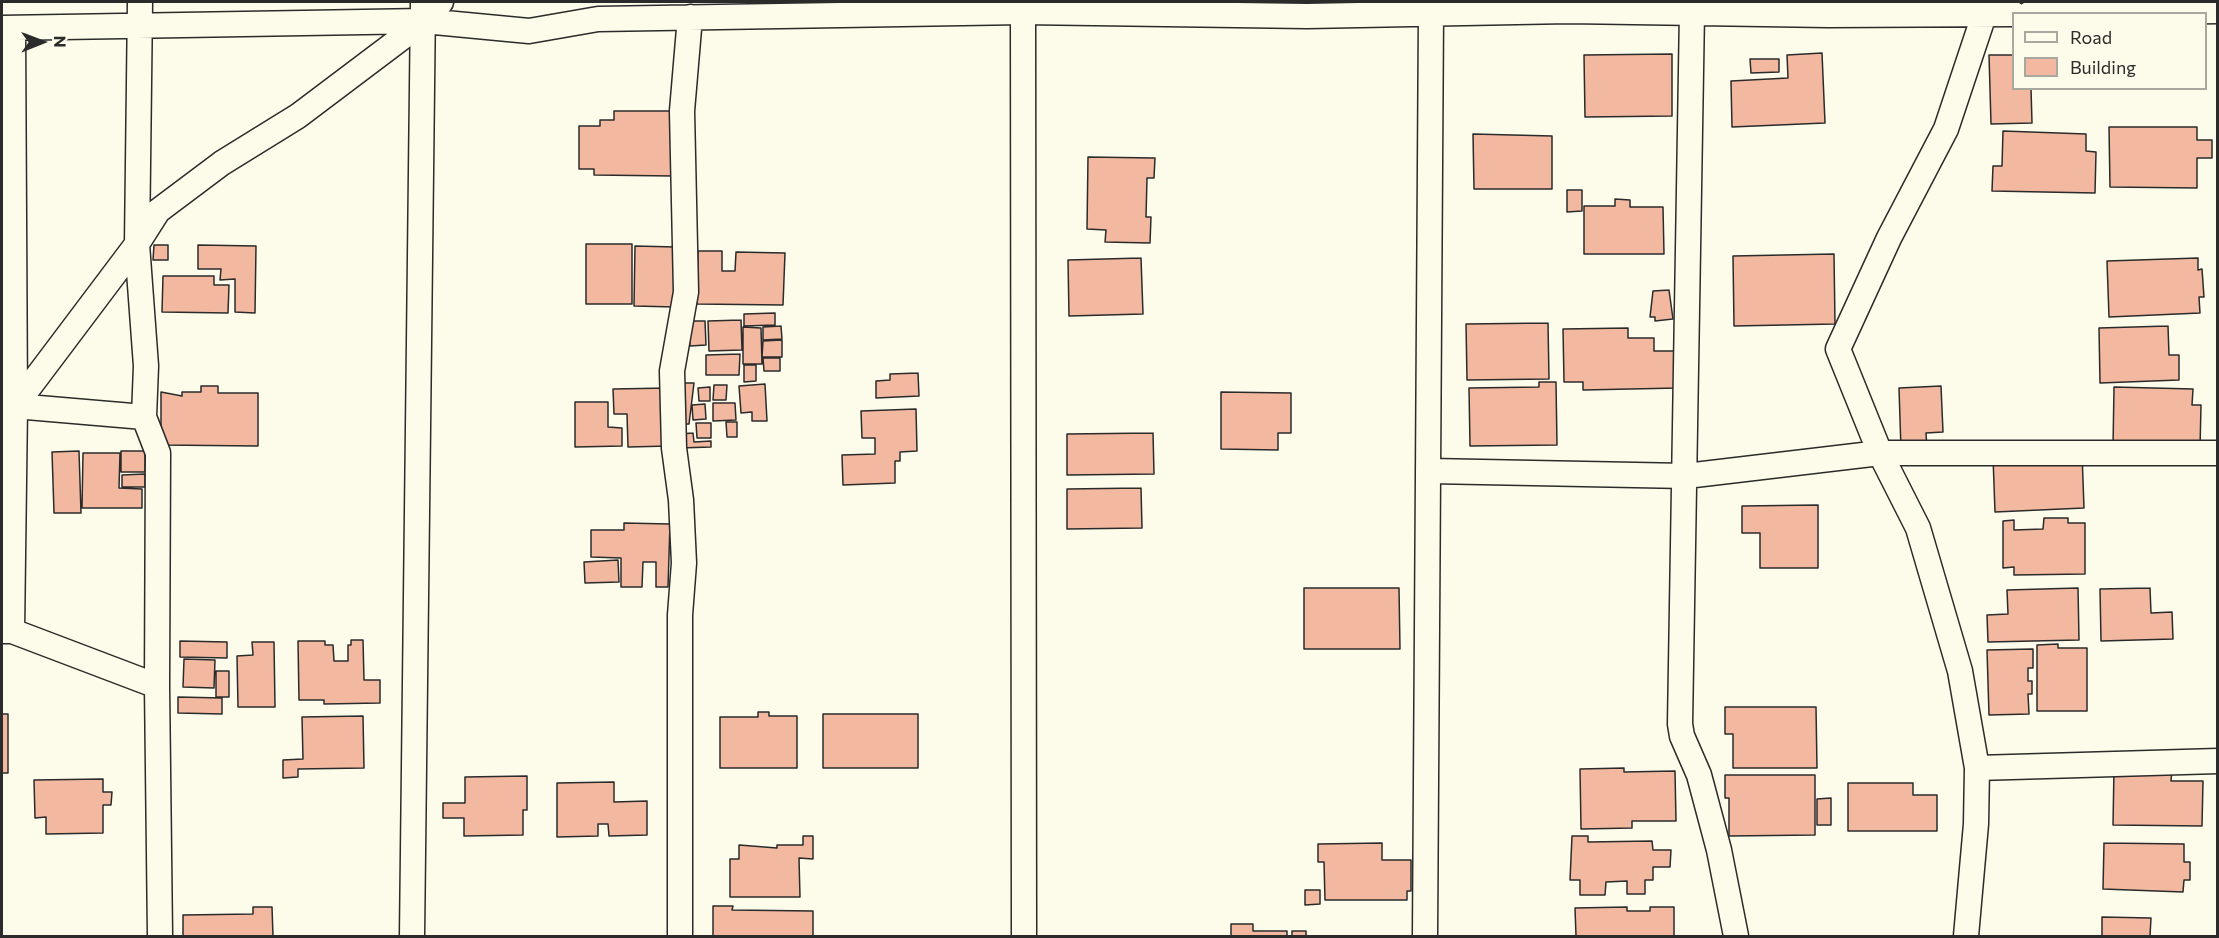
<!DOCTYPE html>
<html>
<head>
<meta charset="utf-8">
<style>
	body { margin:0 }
	#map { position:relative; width:2219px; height:938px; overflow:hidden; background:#fdfbea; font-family:Commissioner,sans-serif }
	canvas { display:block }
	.frame { position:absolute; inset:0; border:3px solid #2b2b2b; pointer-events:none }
	.legend { position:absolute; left:2012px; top:12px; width:195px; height:78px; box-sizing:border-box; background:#fdfbea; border:2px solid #a9a89e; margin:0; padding:8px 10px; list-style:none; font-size:18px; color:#2b2b2b }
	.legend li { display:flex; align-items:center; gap:12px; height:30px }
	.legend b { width:30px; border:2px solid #a9a89e }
	.north { position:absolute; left:12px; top:12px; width:60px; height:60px; -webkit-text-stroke:4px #fdfbea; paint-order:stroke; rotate:89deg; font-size:16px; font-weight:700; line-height:24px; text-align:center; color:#2b2b2b }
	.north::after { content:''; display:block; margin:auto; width:21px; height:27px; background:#2b2b2b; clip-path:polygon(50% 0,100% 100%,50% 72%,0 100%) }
</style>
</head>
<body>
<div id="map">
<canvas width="2219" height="938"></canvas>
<div class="frame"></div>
<ul class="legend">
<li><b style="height:8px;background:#fdfbea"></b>Road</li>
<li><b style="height:16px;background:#f2b8a0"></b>Building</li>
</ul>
<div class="north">N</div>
</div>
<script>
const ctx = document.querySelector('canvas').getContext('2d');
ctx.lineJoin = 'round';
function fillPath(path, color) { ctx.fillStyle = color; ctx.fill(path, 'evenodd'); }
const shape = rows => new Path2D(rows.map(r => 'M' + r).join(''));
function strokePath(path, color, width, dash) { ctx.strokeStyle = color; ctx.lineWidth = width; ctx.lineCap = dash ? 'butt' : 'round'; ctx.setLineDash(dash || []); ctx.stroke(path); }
const building = shape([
	[1822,53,1825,123,1732,127,1731,81,1788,78,1787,55,1822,53],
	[1672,54,1672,116,1585,117,1584,55,1672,54],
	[1989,55,2014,55,2014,88,2031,88,2032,123,1991,124,1989,55],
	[1750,59,1779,59,1779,72,1751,73,1750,59],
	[614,111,674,111,673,176,594,175,594,169,579,169,579,126,600,126,600,120,614,120,614,111],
	[2109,127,2197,127,2197,140,2212,140,2212,158,2197,158,2197,188,2110,187,2109,127],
	[2003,131,2086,134,2086,151,2096,152,2095,193,1992,191,1993,166,2002,166,2003,131],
	[1473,134,1552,136,1552,189,1474,189,1473,134],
	[1088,157,1155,158,1154,178,1147,178,1146,217,1151,217,1150,243,1105,242,1106,230,1087,229,1088,157],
	[1567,190,1582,190,1582,211,1567,212,1567,190],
	[1615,199,1630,200,1630,207,1663,207,1664,254,1584,254,1584,206,1615,206,1615,199],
	[586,244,632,244,632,304,586,304,586,244],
	[154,245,168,245,168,260,153,260,154,245],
	[198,245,256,246,255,313,235,312,235,279,220,280,221,269,198,269,198,245],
	[635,246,676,247,676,307,634,306,635,246],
	[698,251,722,251,722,271,735,271,736,252,785,253,783,305,697,304,698,251],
	[1834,254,1835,324,1734,326,1733,256,1834,254],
	[1141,258,1143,314,1069,316,1068,260,1141,258],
	[2198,258,2198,270,2202,269,2204,297,2199,297,2200,313,2109,317,2107,261,2198,258],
	[163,276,214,276,214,285,229,285,228,313,162,312,163,276],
	[1669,290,1673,319,1655,321,1655,317,1650,317,1653,291,1669,290],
	[775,313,775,325,744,326,744,314,775,313],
	[741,320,742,350,709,351,708,321,741,320],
	[689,321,705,321,706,345,690,346,689,321],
	[1548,323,1549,379,1467,380,1466,324,1548,323],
	[781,326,782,339,763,340,763,327,781,326],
	[2168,326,2169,355,2179,355,2179,380,2100,383,2099,328,2168,326],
	[743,327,761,328,762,364,743,364,743,327],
	[1628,328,1628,338,1654,338,1654,351,1678,351,1678,388,1583,390,1583,382,1564,382,1563,329,1628,328],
	[782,340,782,357,762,357,763,341,782,340],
	[740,354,739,375,706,375,706,355,740,354],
	[763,358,780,358,780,371,764,371,763,358],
	[744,365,756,365,756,381,744,382,744,365],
	[918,373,919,396,876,398,876,381,890,380,890,374,918,373],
	[1539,382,1556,382,1557,445,1470,446,1469,388,1539,387,1539,382],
	[681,383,694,383,689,424,680,424,681,383],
	[765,384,767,421,752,421,752,412,741,413,739,386,765,384],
	[714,385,727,385,726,400,713,400,714,385],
	[201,386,218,386,218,393,258,393,258,446,161,445,161,392,182,396,182,392,201,392,201,386],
	[1941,386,1943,432,1926,433,1927,449,1901,450,1899,388,1941,386],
	[710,387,710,401,699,401,698,388,710,387],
	[2114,387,2193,389,2192,405,2201,405,2200,449,2113,447,2114,387],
	[668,388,669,446,628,447,627,414,614,414,613,389,668,388],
	[1221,392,1291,393,1291,433,1278,433,1278,450,1221,449,1221,392],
	[575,402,608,402,608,427,622,428,622,446,575,447,575,402],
	[713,403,735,403,736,420,713,421,713,403],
	[705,404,706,419,693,420,692,405,705,404],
	[916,409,917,451,900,452,900,461,895,461,895,483,843,485,842,455,875,454,875,438,862,438,861,411,916,409],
	[726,422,737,422,737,437,727,437,726,422],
	[696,423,711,423,711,438,697,438,696,423],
	[693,433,694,442,711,441,711,447,679,448,679,434,693,433],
	[1153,433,1154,474,1067,475,1067,434,1153,433],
	[79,451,81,513,54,513,52,452,79,451],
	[121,451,145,451,145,472,121,472,121,451],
	[83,453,120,453,119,488,142,489,142,508,82,508,83,453],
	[2082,453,2084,508,1995,512,1993,457,2082,453],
	[145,474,145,487,122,487,122,475,145,474],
	[1141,488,1142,528,1067,529,1067,489,1141,488],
	[1818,505,1818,568,1760,568,1760,533,1742,533,1742,506,1818,505],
	[2044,518,2068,518,2068,523,2085,523,2085,574,2014,575,2014,567,2003,568,2003,521,2014,520,2014,530,2043,529,2044,518],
	[624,523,670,524,668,587,656,587,656,562,643,562,642,587,621,587,621,558,591,557,591,530,624,530,624,523],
	[618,560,619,582,585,583,584,562,618,560],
	[1304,588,1399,588,1400,649,1304,649,1304,588],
	[2078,588,2079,640,1988,642,1987,615,2008,614,2007,590,2078,588],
	[2150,588,2151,613,2172,612,2173,639,2101,641,2100,589,2150,588],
	[351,640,363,640,364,680,380,680,380,703,324,704,324,700,299,700,298,641,325,641,325,645,333,645,334,661,348,661,348,645,351,645,351,640],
	[180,641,227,642,227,658,180,657,180,641],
	[252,642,274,642,275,707,238,707,237,656,253,655,252,642],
	[2058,644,2058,648,2087,648,2087,711,2037,711,2037,645,2058,644],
	[2033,649,2033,668,2028,668,2028,681,2032,681,2032,694,2028,694,2029,714,1989,715,1987,650,2033,649],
	[184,659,215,660,214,688,183,687,184,659],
	[216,671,229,671,229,697,216,697,216,671],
	[178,697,222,698,222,714,178,713,178,697],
	[1725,707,1816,707,1817,768,1733,768,1733,734,1725,734,1725,707],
	[758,712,769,712,769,716,797,716,797,768,720,768,720,717,758,717,758,712],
	[2,714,8,714,8,773,2,773,2,714],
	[823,714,918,714,918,768,823,768,823,714],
	[363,716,364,768,298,769,298,777,283,778,283,760,303,759,302,717,363,716],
	[1624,768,1624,772,1675,771,1676,821,1632,821,1632,828,1581,829,1580,769,1624,768],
	[2114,768,2172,769,2171,781,2203,781,2202,826,2113,825,2114,768],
	[1725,775,1815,775,1815,835,1729,836,1729,798,1725,798,1725,775],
	[527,776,527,810,523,810,523,835,464,836,464,818,443,818,443,803,465,803,465,777,527,776],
	[103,779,103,792,112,792,111,805,103,805,103,833,46,834,46,817,35,818,34,780,103,779],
	[614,782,614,802,647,801,647,835,609,836,608,824,598,824,598,836,557,837,557,783,614,782],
	[1848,783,1913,783,1913,795,1937,795,1937,831,1848,831,1848,783],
	[1831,798,1831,825,1817,825,1817,799,1831,798],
	[803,836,813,836,813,859,799,858,800,897,730,897,730,859,739,859,739,845,777,848,777,845,803,845,803,836],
	[1572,836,1588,836,1588,842,1652,841,1653,850,1671,850,1670,867,1653,867,1653,880,1645,880,1645,894,1627,894,1627,881,1606,882,1605,895,1580,895,1580,880,1570,880,1572,836],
	[1382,843,1382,860,1411,860,1411,891,1407,891,1407,900,1325,900,1324,862,1318,862,1318,844,1382,843],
	[2104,843,2184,844,2184,862,2190,862,2190,880,2184,880,2183,892,2103,889,2104,843],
	[1305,890,1320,890,1320,904,1305,905,1305,890],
	[713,906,733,906,732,910,813,911,813,936,713,936,713,906],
	[253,907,272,907,273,936,183,936,183,915,253,914,253,907],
	[1627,907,1627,911,1650,911,1650,907,1674,907,1674,936,1576,936,1575,908,1627,907],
	[2102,917,2151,918,2150,936,2102,936,2102,917],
	[1231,924,1253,924,1253,931,1287,931,1287,936,1231,936,1231,924],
	[1292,931,1306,931,1306,936,1292,936,1292,931]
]);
const minor = shape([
	[140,2,137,244,146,366,144,417,158,453,157,686,160,936],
	[1023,2,1024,936],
	[1692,11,1680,724,1682,736,1699,775,1719,850,1736,936],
	[2029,14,2218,11],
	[2,28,424,21,529,31,598,19,1023,12,1307,16,1569,11,1828,15,2014,14],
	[15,406,137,244,158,211,222,163,298,116,424,21,441,2],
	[15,406,144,417],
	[1430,471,1686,476,1880,453,2218,453],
	[2,631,12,631,157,686],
	[12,631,15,406,13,28],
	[1977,768,2218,761],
	[412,936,423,2],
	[680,936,680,615,684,563,681,500,674,448,672,371,686,292,682,111,690,17],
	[1425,936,1431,12],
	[1966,936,1976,824,1977,768,1960,671,1918,528,1880,453,1838,349,1889,238,1946,129,1984,15]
]);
fillPath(building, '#f2b8a0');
strokePath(building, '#2b2b2b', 1.5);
strokePath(minor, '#2b2b2b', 27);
strokePath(minor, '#fdfbea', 24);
</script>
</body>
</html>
